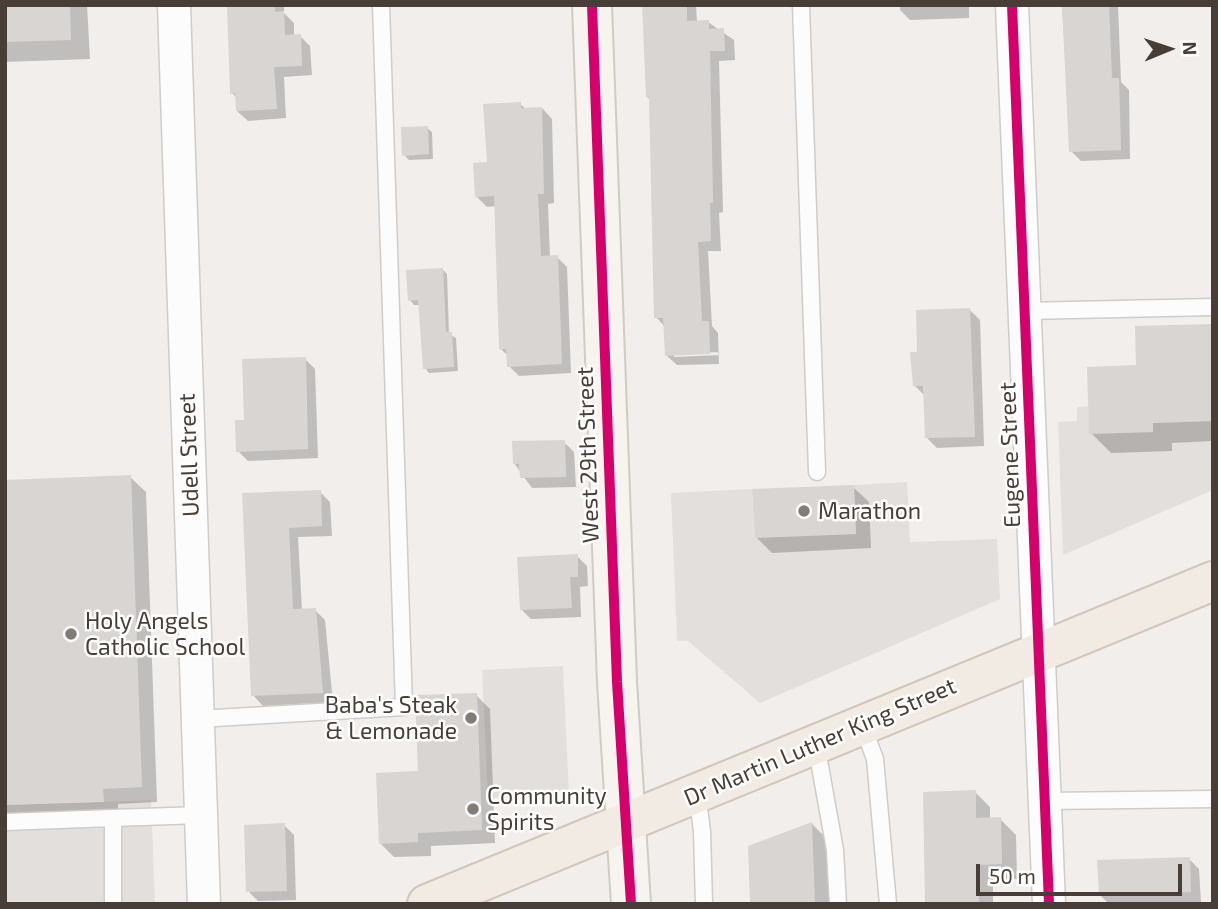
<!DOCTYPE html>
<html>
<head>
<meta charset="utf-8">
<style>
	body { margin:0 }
	#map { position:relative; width:1218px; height:909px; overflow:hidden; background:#f1eeec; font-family:"Exo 2",sans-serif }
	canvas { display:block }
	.frame { position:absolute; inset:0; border:7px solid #483e37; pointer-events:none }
	.north { position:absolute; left:1134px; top:14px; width:70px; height:70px; -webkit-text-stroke:5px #fff; paint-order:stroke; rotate:88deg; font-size:19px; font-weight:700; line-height:28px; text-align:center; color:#483e37 }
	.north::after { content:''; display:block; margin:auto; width:24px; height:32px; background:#483e37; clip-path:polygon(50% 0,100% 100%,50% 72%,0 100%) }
	.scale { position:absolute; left:976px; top:864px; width:206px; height:32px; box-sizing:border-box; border:4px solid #483e37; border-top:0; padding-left:9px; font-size:21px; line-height:24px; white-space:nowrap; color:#483e37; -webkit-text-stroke:5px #fff; paint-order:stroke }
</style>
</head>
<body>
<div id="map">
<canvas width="1218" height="909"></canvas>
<div class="frame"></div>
<div class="north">N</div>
<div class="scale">50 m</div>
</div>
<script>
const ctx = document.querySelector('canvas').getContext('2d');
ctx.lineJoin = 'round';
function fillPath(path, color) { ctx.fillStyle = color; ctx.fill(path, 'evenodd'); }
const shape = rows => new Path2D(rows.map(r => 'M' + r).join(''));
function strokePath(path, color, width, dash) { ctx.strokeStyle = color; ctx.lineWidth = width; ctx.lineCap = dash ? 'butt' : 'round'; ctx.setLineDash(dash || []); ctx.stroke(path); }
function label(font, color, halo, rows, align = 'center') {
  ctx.font = font + ' "Exo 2",sans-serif'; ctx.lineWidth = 5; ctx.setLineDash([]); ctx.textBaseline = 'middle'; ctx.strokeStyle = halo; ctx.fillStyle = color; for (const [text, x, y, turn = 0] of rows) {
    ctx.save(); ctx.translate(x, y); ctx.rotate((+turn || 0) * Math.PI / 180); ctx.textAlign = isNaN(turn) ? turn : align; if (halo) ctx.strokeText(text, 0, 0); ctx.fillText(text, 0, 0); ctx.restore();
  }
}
const parking = shape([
	[1088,406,1090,434,1153,432,1153,423,1213,421,1213,490,1063,555,1058,422,1077,421,1077,407],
	[907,482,910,542,997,539,1000,599,760,703,688,641,677,641,671,493,752,489,755,538,856,534,854,485],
	[563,666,569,794,488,798,482,670],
	[151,800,155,904,5,904,5,805]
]);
const shadow = shape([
	[5,5,87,5,90,59,5,62],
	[228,5,284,5,284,13,294,23,294,37,300,36,310,46,312,75,284,77,286,118,248,121,237,111,237,98,232,93],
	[643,5,696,5,697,22,708,22,734,40,735,60,719,61,723,212,719,213,721,251,708,251,712,326,718,333,719,364,677,365,666,355,665,327,656,317,651,100,647,97],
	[719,352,719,355,674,357,674,354],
	[900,5,969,5,969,18,910,20,900,10],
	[1062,5,1118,5,1121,82,1129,90,1130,159,1081,161,1071,151],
	[520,104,526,109,542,108,552,119,554,203,548,204,550,258,557,257,567,267,571,373,519,376,509,366,508,356,501,349,496,206,487,207,477,197,488,164],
	[427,128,432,132,433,159,409,160,404,155],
	[443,270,447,274,449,334,456,338,458,371,429,373,425,368,420,305,414,305,410,300],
	[970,310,980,320,984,446,937,448,927,438,925,396,914,385,919,353],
	[1213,325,1213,441,1172,443,1172,451,1111,453,1091,433,1138,367],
	[305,359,315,369,318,458,248,461,238,451,246,421],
	[564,442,574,452,576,487,532,488,514,463],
	[130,477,146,492,157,802,118,804,118,816,5,816,5,482],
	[853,487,869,502,871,548,772,553,756,537],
	[320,492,330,502,332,536,298,537,302,610,315,610,325,620,333,702,263,706,253,695,243,495],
	[577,556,587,566,588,586,580,587,581,617,531,619,521,609],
	[476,695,490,709,495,843,431,846,431,856,394,857,380,843,420,773],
	[975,792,990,807,990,819,1000,819,1016,835,1017,879,993,879,993,904,927,904],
	[812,824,831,843,834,904,752,904],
	[284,825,294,835,296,900,258,901,248,891],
	[1189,859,1199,869,1201,902,1109,904,1100,895]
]);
const building = shape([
	[5,5,70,5,71,40,5,42],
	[227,5,275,5,275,12,284,11,285,35,301,34,302,66,274,67,277,109,236,111,235,93,230,94],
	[642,5,687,5,687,21,709,20,709,29,724,28,725,51,710,51,713,203,710,203,711,241,698,242,702,321,709,321,710,354,665,356,663,318,654,318,649,97,646,97],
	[1109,5,1112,78,1119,78,1121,150,1069,152,1062,6],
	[521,102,521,108,542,107,544,194,538,194,541,256,558,255,562,364,507,367,506,349,499,349,494,196,475,197,473,163,487,162,483,104],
	[428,126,429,154,402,156,401,127],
	[443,268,446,332,452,332,454,367,423,369,418,300,408,301,406,270],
	[970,308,975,437,925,438,923,386,913,386,910,352,917,352,916,310],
	[1213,324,1213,421,1153,423,1153,432,1089,434,1087,367,1136,365,1135,326],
	[306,357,308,449,236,452,235,420,244,420,242,359],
	[565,440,566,477,520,478,519,464,513,464,512,441],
	[131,475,142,787,103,789,104,802,5,805,5,480],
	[854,485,856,534,755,538,752,489],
	[321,490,322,526,289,528,293,609,316,608,323,693,251,696,242,493],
	[578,554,578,577,570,577,572,608,520,610,517,557],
	[477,693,482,830,418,833,418,842,379,844,376,773,418,771,415,695],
	[976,790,976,818,1001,817,1002,864,978,865,979,904,925,904,923,792],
	[812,822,815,904,750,904,748,846],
	[285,823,287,891,246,892,244,825],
	[1190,857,1191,892,1099,895,1097,860]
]);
const service = shape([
	[801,5,817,472],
	[1025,311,1213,307],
	[198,719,404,707,381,5],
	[862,724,875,759,888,904],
	[816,744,835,850,838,904],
	[697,793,702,831,704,904],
	[1045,801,1213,799],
	[5,822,113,818],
	[113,904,113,818,201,815]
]);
const minor = shape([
	[174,5,204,904],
	[1012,5,1049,904]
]);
const secondary = shape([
	[592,5,617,682,631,904]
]);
const primary = shape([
	[427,904,1213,581]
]);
const cycleway = shape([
	[592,5,617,682,631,904],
	[1012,5,1049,904]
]);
const markers = [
	[804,511,7,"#837c76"],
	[71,634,7,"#837c76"],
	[471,718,7,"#837c76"],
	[473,809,7,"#837c76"]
];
const streetNames = [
	["Udell Street",189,455,-92],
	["West 29th Street",588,455,-92],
	["Eugene Street",1010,455,-92],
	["Dr Martin Luther King Street",820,742,-23]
];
const poiNames = [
	["Marathon",818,511],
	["Holy Angels",85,621],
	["Catholic School",85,647],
	["Baba's Steak",457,705,"right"],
	["& Lemonade",457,731,"right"],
	["Community",487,796],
	["Spirits",487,822]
];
fillPath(parking, '#e3dfdd');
fillPath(shadow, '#0003');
fillPath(building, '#d9d5d3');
strokePath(service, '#cfccc9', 19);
strokePath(minor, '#cfccc9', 35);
strokePath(secondary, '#d2cbc4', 42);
strokePath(primary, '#d3c6b9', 42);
strokePath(service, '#fdfcfc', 16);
strokePath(minor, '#fdfcfc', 32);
strokePath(secondary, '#f7f3ef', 38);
strokePath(primary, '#f1ebe4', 38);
strokePath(cycleway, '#d6006c', 10);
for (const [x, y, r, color] of markers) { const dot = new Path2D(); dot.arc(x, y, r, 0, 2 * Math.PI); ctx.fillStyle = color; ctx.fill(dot); strokePath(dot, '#fff', 2.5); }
label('23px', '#483e37', '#fff', streetNames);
label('23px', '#483e37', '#fff', poiNames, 'left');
</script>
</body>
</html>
